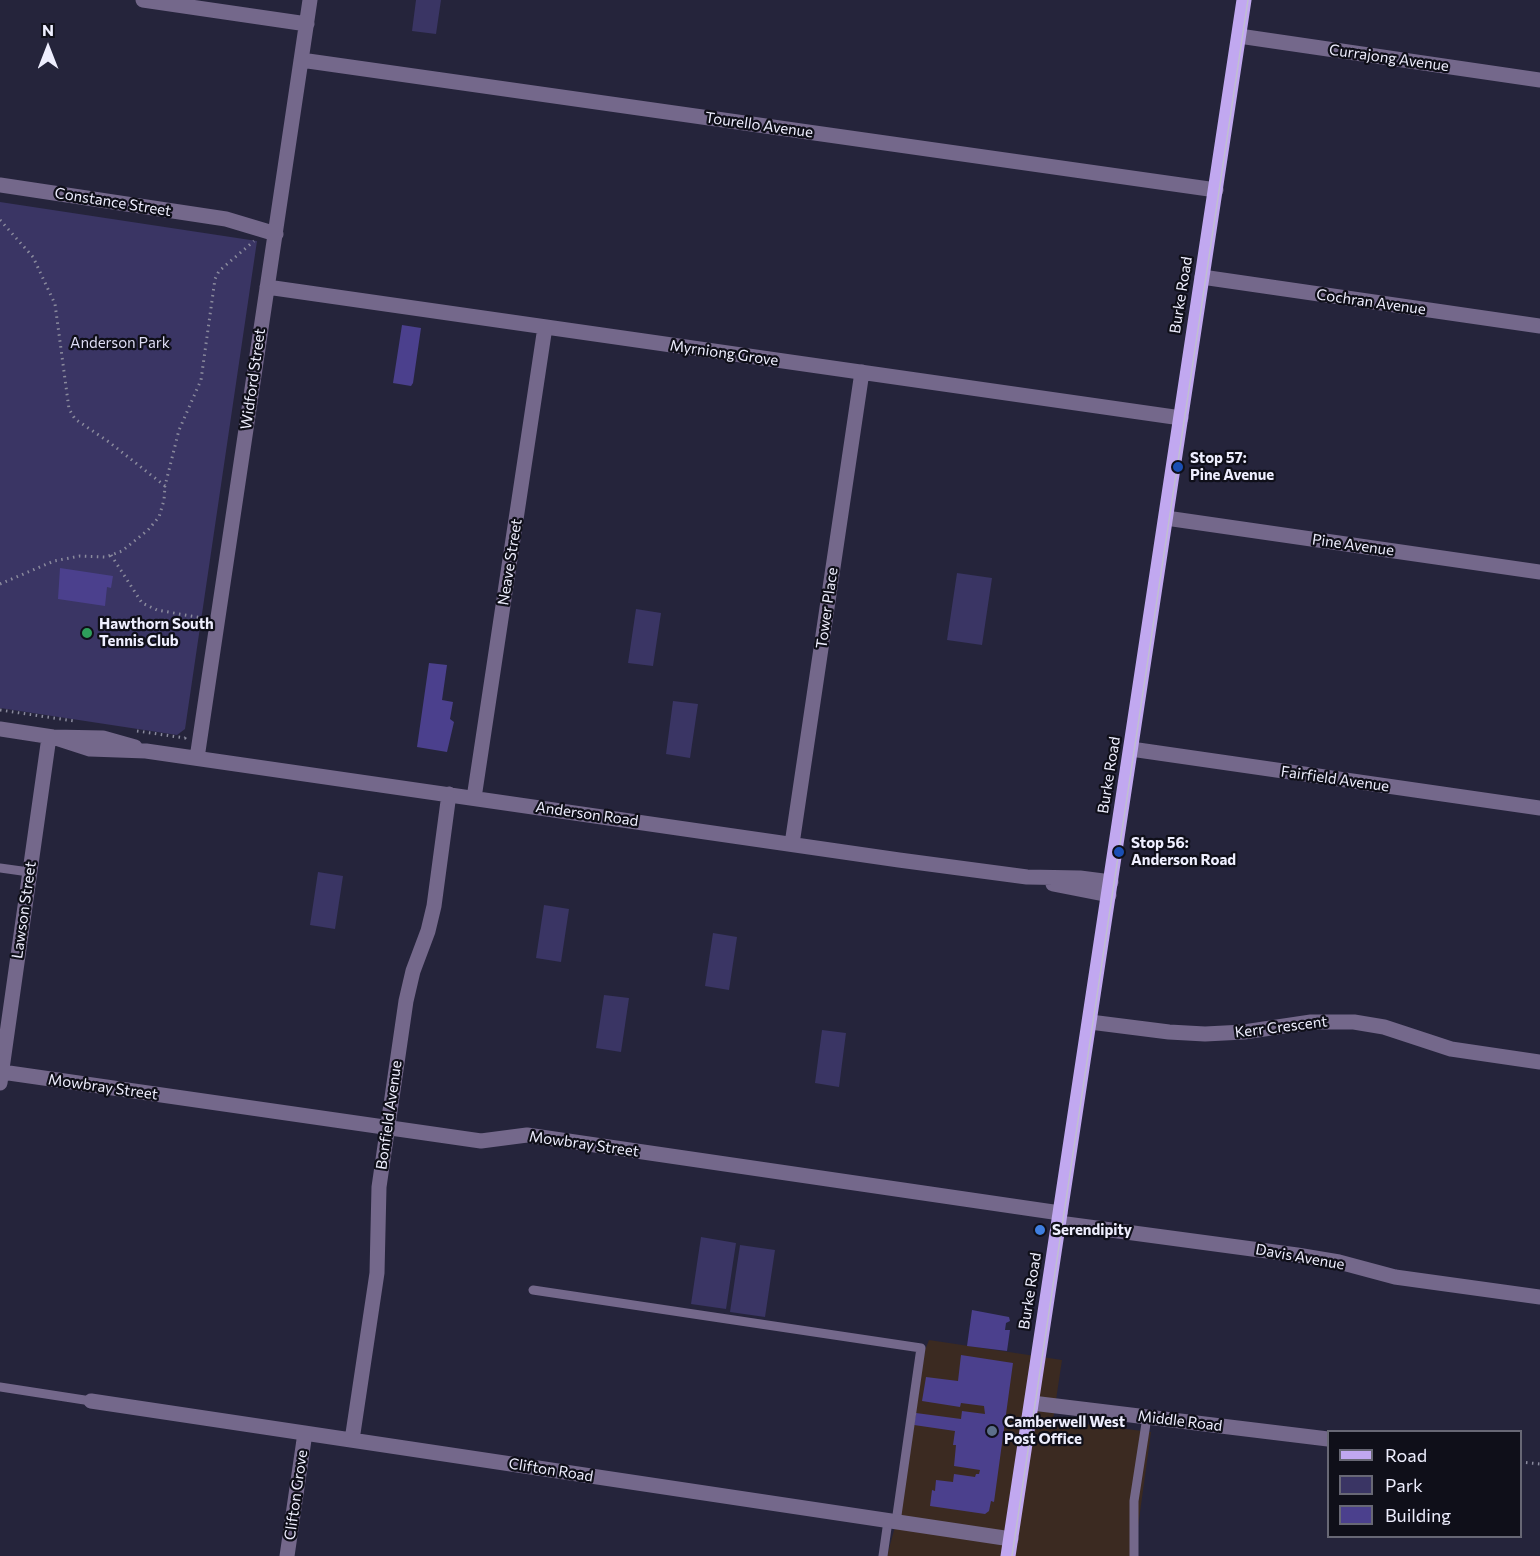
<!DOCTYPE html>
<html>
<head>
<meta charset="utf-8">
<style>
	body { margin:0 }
	#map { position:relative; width:1540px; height:1556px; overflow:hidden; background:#25243b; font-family:Commissioner,sans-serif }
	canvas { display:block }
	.legend { position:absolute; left:1327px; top:1430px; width:195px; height:108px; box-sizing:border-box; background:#0f0f19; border:2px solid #686875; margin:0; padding:8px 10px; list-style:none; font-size:18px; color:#eeeefe }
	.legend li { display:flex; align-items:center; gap:12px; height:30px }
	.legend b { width:30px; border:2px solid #686875 }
	.north { position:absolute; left:18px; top:18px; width:60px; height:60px; -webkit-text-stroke:4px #0f0f19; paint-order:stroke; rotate:0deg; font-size:16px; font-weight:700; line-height:24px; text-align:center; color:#eeeefe }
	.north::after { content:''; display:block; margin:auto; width:21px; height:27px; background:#eeeefe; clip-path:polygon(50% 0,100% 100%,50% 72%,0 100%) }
</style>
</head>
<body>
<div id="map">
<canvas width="1540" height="1556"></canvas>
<ul class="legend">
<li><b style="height:8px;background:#c1a8f0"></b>Road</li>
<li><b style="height:16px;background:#3a3564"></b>Park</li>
<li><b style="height:16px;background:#4b408d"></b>Building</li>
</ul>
<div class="north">N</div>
</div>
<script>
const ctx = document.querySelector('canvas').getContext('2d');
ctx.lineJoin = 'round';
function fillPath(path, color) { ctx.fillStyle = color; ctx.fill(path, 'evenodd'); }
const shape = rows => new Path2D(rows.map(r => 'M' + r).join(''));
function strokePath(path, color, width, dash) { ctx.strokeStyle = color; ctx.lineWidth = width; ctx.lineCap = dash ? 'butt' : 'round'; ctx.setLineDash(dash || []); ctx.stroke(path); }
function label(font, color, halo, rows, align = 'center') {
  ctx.font = font + ' Commissioner,sans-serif'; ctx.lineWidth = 4.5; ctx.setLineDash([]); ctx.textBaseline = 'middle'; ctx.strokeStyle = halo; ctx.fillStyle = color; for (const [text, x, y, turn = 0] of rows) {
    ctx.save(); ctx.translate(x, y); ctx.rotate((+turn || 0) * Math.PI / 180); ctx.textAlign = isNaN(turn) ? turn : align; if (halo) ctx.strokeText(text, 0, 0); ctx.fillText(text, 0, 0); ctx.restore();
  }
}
const commercial = shape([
	[929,1340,1062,1360,1053,1420,1151,1432,1134,1556,887,1556,902,1501,925,1350]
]);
const green = shape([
	[416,0,441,0,436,34,412,31],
	[0,202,257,241,185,729,177,735,0,708],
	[957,573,992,578,982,645,947,640],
	[636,609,661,613,653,666,628,663],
	[673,701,698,704,690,758,666,754],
	[318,872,343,876,335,929,310,925],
	[544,905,569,909,561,962,536,958],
	[713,933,737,937,729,990,705,986],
	[604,995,629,998,621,1052,596,1048],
	[822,1030,846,1033,839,1087,815,1083],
	[701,1237,736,1243,726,1309,691,1304],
	[740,1245,775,1250,765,1317,730,1312]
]);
const building = shape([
	[402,325,421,328,413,383,411,386,393,383],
	[60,568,113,576,111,588,107,587,105,606,58,599],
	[429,663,447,665,442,700,453,702,450,719,454,722,447,752,417,747],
	[972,1310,1009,1317,1010,1321,1006,1323,1005,1330,1010,1330,1007,1351,967,1346],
	[961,1355,1013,1363,994,1502,991,1501,989,1511,985,1514,930,1506,932,1490,935,1491,936,1480,953,1482,954,1474,975,1477,976,1474,979,1474,980,1470,954,1466,956,1445,953,1445,955,1431,914,1425,916,1413,961,1419,962,1411,985,1414,984,1406,961,1403,960,1407,922,1401,926,1377,958,1381]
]);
const path = shape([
	[0,220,33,257,55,304,69,409,75,419,109,442,165,486,179,430,201,380,215,279,219,271,254,241],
	[111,555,142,603,157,610,202,618],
	[0,584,54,561,80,556,106,557,122,551,148,530,159,517,164,500,165,486],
	[0,710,74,721],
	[137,731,185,738,186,736],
	[1520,1462,1540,1464]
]);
const service = shape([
	[0,868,29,872],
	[533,1290,921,1348,896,1522],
	[0,1387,91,1401],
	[883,1556,888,1521],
	[1134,1556,1134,1501,1147,1417]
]);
const minor = shape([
	[143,0,307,24],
	[1239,36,1540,80],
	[301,60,1216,190],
	[0,185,226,219,276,234],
	[1202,277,1540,326],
	[267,287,1181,418],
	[1166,518,1540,572],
	[0,729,53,737,103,738,135,747],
	[53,737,90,749,146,751,899,860,1027,877,1080,878,1111,882],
	[1131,749,1540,808],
	[197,758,310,0],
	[474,798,545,327],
	[792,844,862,372],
	[1053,884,1109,895],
	[1090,1022,1169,1032,1205,1034,1244,1032,1311,1022,1354,1022,1384,1027,1451,1049,1540,1062],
	[2,1072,481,1141,527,1135,1060,1213],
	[0,1083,49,737],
	[1059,1223,1297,1255,1339,1262,1395,1277,1540,1297],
	[91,1401,1011,1539],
	[1032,1403,1328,1439],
	[352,1440,377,1273,379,1187,406,1001,413,971,428,931,434,906,449,794],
	[287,1556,305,1433]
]);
const primary = shape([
	[1008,1556,1244,0]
]);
const tram = shape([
	[1012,1556,1248,0]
]);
const markers = [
	[1178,467,6,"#1a4fb4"],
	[87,633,6,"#2e9e5b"],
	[1119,852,6,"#1a4fb4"],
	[1040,1230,6,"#3f7fe0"],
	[992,1431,6,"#5c6f8a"]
];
const streetNames = [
	["Currajong Avenue",1389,58,8],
	["Tourello Avenue",759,125,8],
	["Constance Street",113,202,9],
	["Burke Road",1181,295,-81],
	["Cochran Avenue",1371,302,8],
	["Myrniong Grove",724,353,8],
	["Widford Street",253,379,-82],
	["Pine Avenue",1353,545,8],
	["Neave Street",510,562,-81],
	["Tower Place",827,608,-82],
	["Burke Road",1109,775,-81],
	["Fairfield Avenue",1335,779,8],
	["Anderson Road",587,814,8],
	["Lawson Street",24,910,-82],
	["Kerr Crescent",1281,1027,-7],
	["Mowbray Street",103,1087,8],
	["Bonfield Avenue",389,1115,-82],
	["Mowbray Street",584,1144,8],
	["Davis Avenue",1300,1257,10],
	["Burke Road",1030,1291,-81],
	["Middle Road",1180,1421,7],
	["Clifton Road",551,1470,9],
	["Clifton Grove",296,1495,-82]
];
const parkNames = [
	["Anderson Park",120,343]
];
const poiNames = [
	["Stop 57:",1190,458],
	["Pine Avenue",1190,475],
	["Hawthorn South",99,624],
	["Tennis Club",99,641],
	["Stop 56:",1131,843],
	["Anderson Road",1131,860],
	["Serendipity",1052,1230],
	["Camberwell West",1004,1422],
	["Post Office",1004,1439]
];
fillPath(commercial, '#3b2a21');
fillPath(green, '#3a3564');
fillPath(building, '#4b408d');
strokePath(path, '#8a8a9d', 3, [1.5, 4.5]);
strokePath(service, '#74688b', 9);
strokePath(minor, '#74688b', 15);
strokePath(primary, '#c1a8f0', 15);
strokePath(tram, '#c0bfd1', 1.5);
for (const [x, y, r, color] of markers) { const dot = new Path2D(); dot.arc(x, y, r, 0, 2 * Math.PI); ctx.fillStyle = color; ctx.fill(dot); strokePath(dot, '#0f0f19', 2); }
label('15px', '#eeeefe', '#0f0f19', streetNames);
label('15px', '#deddf4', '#0f0f19', parkNames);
label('bold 15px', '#eeeefe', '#0f0f19', poiNames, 'left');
</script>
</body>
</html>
